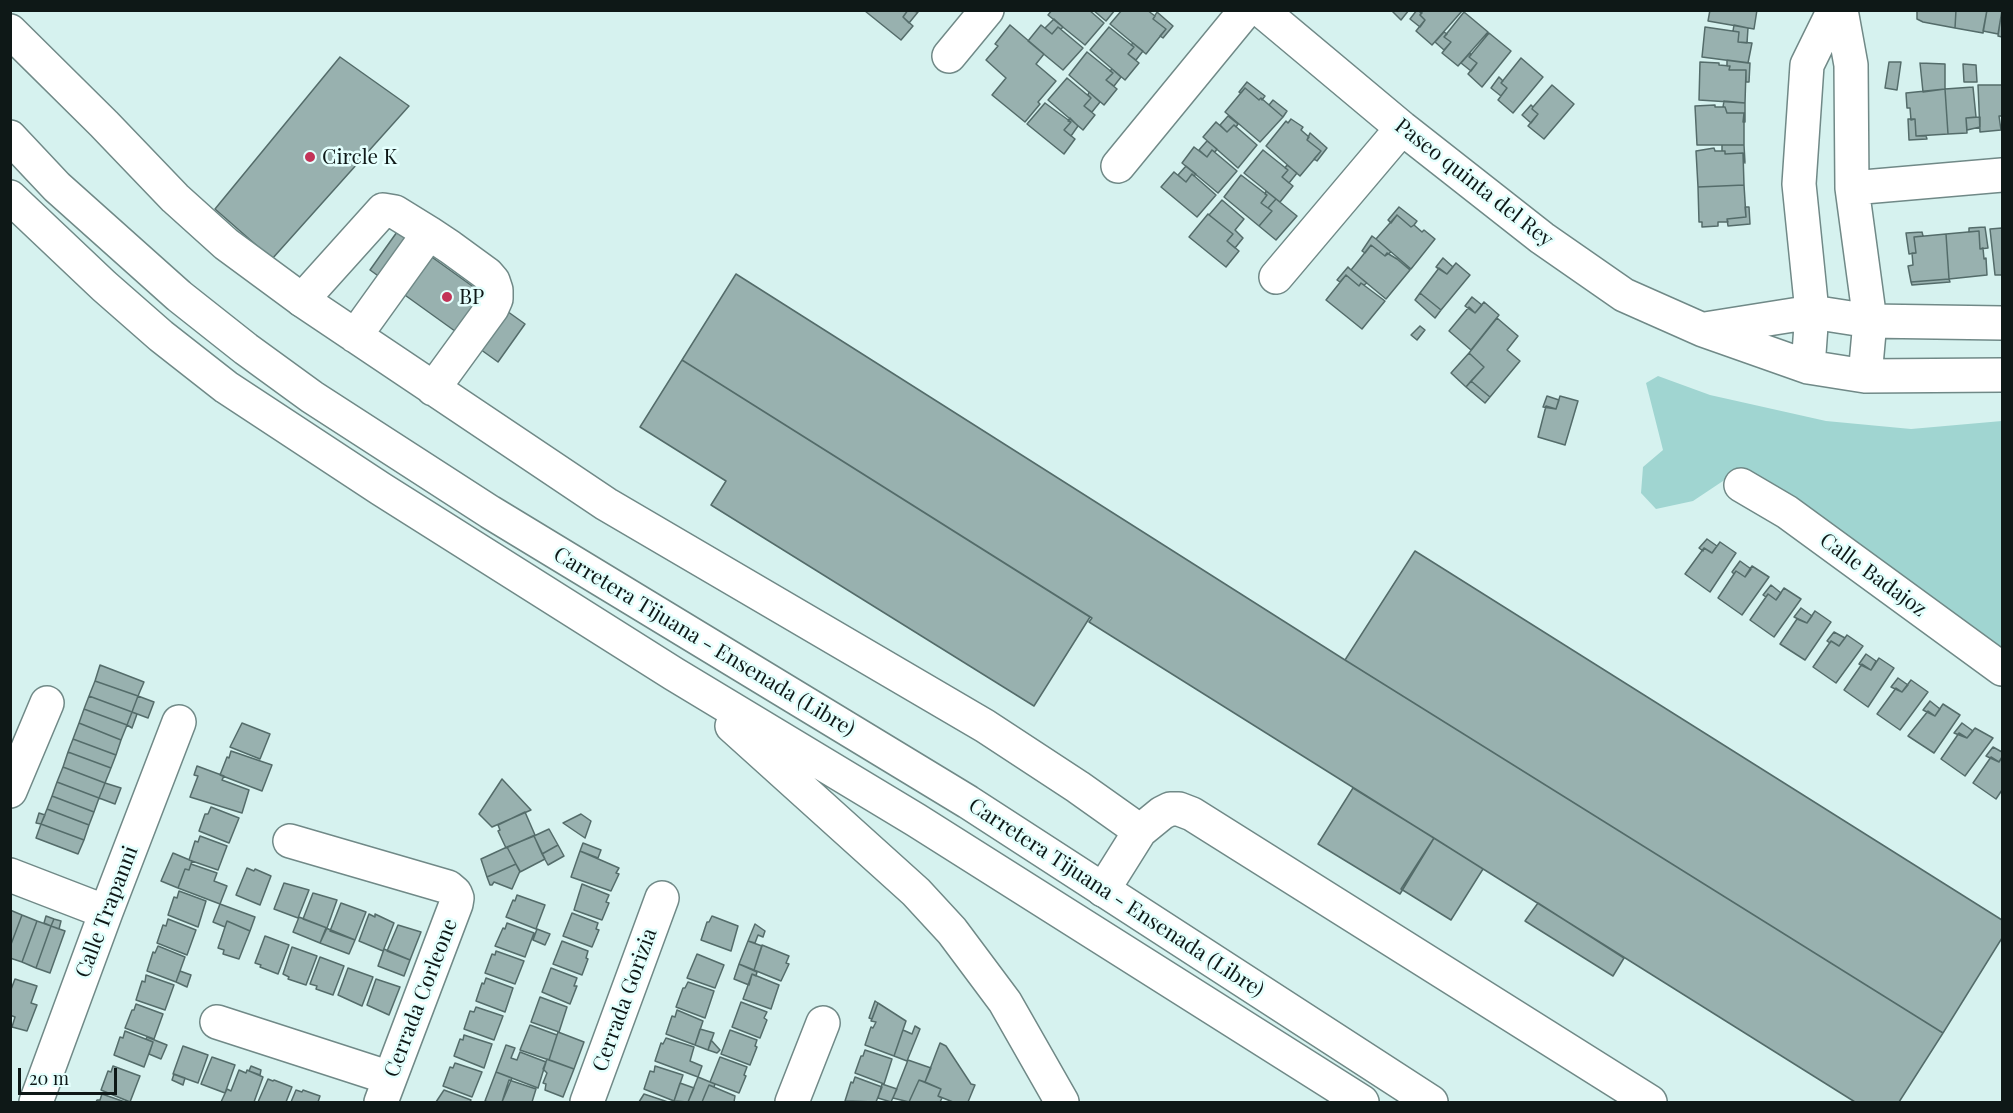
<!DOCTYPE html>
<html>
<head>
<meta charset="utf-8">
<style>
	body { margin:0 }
	#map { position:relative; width:2013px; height:1113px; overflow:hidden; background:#d6f2ef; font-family:"Playfair Display",serif }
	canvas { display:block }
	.frame { position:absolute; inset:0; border:12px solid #0e1817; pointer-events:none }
	.scale { position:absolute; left:18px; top:1068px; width:99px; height:27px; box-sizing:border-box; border:3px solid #0e1817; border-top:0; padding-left:8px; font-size:18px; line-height:21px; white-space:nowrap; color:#0e1817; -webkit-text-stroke:4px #e4fffd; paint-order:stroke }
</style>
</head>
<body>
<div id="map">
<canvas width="2013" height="1113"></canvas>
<div class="frame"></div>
<div class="scale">20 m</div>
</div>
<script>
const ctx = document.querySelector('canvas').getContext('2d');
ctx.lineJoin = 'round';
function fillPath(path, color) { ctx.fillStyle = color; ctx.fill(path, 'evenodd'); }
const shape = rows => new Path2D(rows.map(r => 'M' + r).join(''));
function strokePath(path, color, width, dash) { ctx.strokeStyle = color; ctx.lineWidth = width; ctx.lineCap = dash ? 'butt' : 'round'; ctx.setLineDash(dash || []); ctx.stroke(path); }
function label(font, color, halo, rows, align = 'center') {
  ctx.font = font + ' "Playfair Display",serif'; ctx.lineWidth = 5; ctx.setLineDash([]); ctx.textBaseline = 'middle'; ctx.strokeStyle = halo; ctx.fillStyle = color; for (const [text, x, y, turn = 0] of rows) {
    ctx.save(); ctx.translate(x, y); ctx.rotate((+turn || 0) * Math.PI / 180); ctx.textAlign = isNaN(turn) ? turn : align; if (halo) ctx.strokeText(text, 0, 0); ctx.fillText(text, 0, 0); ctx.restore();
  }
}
const green = shape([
	[1658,376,1710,395,1826,421,1911,429,2002,421,2002,667,1729,477,1693,501,1656,509,1641,493,1643,467,1663,450,1646,383]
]);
const building = shape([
	[908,10,918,12,909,23,903,17,908,10],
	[908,10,903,17,913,26,901,40,865,11,908,10],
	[1052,10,1089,10,1104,23,1085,45,1048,15,1052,10],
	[1093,10,1115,10,1106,21,1093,10],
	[1122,10,1147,10,1155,16,1153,19,1166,29,1146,54,1110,24,1122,10],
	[1391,10,1409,10,1401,20,1391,10],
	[1417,10,1422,13,1420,15,1425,20,1420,27,1410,19,1417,10],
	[1423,10,1462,10,1462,11,1432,45,1416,31,1425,20,1420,15,1423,10],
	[1710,10,1757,10,1754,29,1708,21,1710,10],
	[1917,10,1956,10,1955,28,1923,22,1917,19,1917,10],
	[1956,10,1987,10,1983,33,1955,28,1956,10],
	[1987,10,2002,10,1998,34,1983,31,1987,10],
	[2002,10,2002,37,1998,36,2002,10],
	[1157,12,1173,26,1163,38,1160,36,1166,29,1153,19,1157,12],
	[1464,12,1488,32,1458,66,1442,53,1451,42,1444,37,1464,12],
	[1054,19,1063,27,1061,29,1058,27,1052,34,1045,28,1054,19],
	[1010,25,1044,54,1036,64,1056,81,1038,102,1040,104,1025,122,992,95,1006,78,986,60,998,46,995,44,1010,25],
	[1041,25,1052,34,1058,27,1083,48,1063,70,1028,41,1041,25],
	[1734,25,1748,28,1747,43,1738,42,1739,32,1733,31,1734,25],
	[1109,27,1134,47,1128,54,1139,63,1125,80,1090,50,1109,27],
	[1705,27,1739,32,1738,42,1752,43,1748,63,1702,57,1705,27],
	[1444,32,1447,34,1444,37,1451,42,1444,50,1435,42,1444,32],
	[1489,33,1511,51,1482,87,1468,74,1477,63,1469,57,1489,33],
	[1133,43,1143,51,1136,60,1128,54,1134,47,1131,45,1133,43],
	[1087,52,1113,73,1106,80,1117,89,1104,105,1069,75,1087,52],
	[1470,53,1471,55,1469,57,1477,63,1471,71,1461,63,1470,53],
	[340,57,409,106,272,259,215,209,340,57],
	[1521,58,1543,77,1513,113,1498,100,1507,88,1501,83,1521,58],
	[1727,60,1750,63,1749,82,1746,82,1746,70,1729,70,1730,66,1727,66,1727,60],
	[1700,62,1719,63,1719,65,1730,66,1729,70,1746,70,1745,103,1699,100,1700,62],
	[1889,62,1901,62,1897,90,1885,88,1889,62],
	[1920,63,1945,64,1945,89,1923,92,1920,63],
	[1963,64,1976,65,1977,82,1964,82,1963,64],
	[1112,69,1121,77,1114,86,1106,80,1113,73,1110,71,1112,69],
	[1499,77,1503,81,1501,83,1507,88,1501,96,1491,88,1499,77],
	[1067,78,1091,98,1084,106,1095,115,1083,130,1048,100,1067,78],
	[1247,82,1265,96,1262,100,1261,98,1259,100,1245,88,1241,93,1239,92,1247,82],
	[1552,85,1574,104,1544,139,1528,126,1538,114,1532,109,1533,107,1552,85],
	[1978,85,2002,85,2002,116,1999,116,2001,130,1980,132,1978,85],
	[1973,87,1976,117,1966,118,1967,133,1948,134,1945,89,1973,87],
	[1245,88,1259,100,1261,98,1283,117,1260,142,1225,112,1245,88],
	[1945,89,1948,134,1916,136,1915,119,1911,120,1910,108,1907,108,1906,93,1945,89],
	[1089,92,1100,102,1092,112,1084,106,1091,98,1088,95,1089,92],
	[1273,100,1287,111,1283,117,1269,105,1273,100],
	[1724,101,1745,103,1745,122,1743,122,1744,113,1727,113,1725,107,1723,107,1724,101],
	[1045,103,1071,122,1064,130,1075,139,1064,154,1027,124,1045,103],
	[1531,105,1533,107,1532,109,1538,114,1531,123,1522,115,1531,105],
	[1715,105,1715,107,1725,107,1727,113,1744,113,1744,145,1697,145,1695,106,1715,105],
	[1228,116,1238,124,1236,127,1234,125,1227,132,1220,125,1228,116],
	[1980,117,1980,127,1967,130,1966,118,1980,117],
	[1070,118,1078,126,1071,136,1064,130,1071,122,1068,121,1070,118],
	[1291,119,1303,127,1301,130,1309,137,1307,140,1321,151,1300,176,1266,146,1286,121,1288,123,1291,119],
	[1908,119,1915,119,1916,136,1926,136,1927,139,1909,140,1908,119],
	[1216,122,1227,132,1234,125,1257,145,1238,168,1203,137,1216,122],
	[1310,133,1327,148,1317,161,1314,159,1321,151,1307,140,1310,133],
	[1207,141,1217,149,1215,152,1212,150,1207,157,1199,150,1207,141],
	[1722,145,1744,145,1745,163,1743,153,1725,154,1725,151,1722,151,1722,145],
	[1194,147,1207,157,1212,150,1237,171,1218,193,1182,163,1194,147],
	[1714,148,1715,151,1725,151,1725,154,1743,153,1744,185,1698,187,1696,151,1714,148],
	[1263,150,1288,170,1282,177,1293,186,1280,202,1244,173,1263,150],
	[1287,165,1297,173,1289,183,1282,177,1288,170,1285,168,1287,165],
	[1186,166,1196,174,1194,176,1192,174,1186,182,1178,175,1186,166],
	[1174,172,1186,182,1192,174,1216,195,1197,217,1161,187,1174,172],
	[1241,175,1267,195,1261,203,1272,211,1259,226,1224,197,1241,175],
	[1744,185,1746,217,1727,219,1728,222,1718,222,1718,226,1702,227,1702,222,1699,222,1698,187,1744,185],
	[1266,191,1276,199,1268,208,1261,203,1267,195,1265,194,1266,191],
	[1276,199,1297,216,1276,240,1259,226,1272,211,1268,208,1276,199],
	[1222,200,1244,219,1235,230,1243,238,1235,248,1227,241,1233,234,1209,215,1222,200],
	[1399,207,1417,221,1414,225,1411,227,1397,215,1391,223,1388,220,1399,207],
	[1745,207,1749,207,1750,224,1728,226,1727,219,1746,217,1745,207],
	[1208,214,1233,234,1227,241,1239,251,1226,267,1189,237,1208,214],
	[1397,215,1411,227,1414,225,1422,232,1424,230,1435,239,1411,269,1376,239,1397,215],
	[1985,227,1988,248,1980,249,1979,231,1969,232,1969,228,1985,227],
	[2002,228,2002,275,1995,275,1990,229,2002,228],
	[1979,231,1980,249,1983,248,1984,259,1986,258,1987,275,1949,279,1946,234,1979,231],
	[397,232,525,324,498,362,370,270,397,232],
	[1922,232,1923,236,1914,237,1916,253,1909,254,1906,233,1922,232],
	[1946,234,1949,279,1911,282,1908,266,1913,265,1912,253,1916,253,1914,237,1946,234],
	[1372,236,1376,239,1391,252,1385,256,1371,245,1365,253,1362,251,1372,236],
	[1371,245,1385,256,1387,253,1397,259,1410,270,1386,299,1351,270,1371,245],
	[1443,258,1453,267,1447,274,1436,267,1443,258],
	[1456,263,1470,275,1441,310,1420,293,1439,268,1447,274,1456,263],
	[1348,267,1351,270,1367,283,1364,285,1361,283,1359,286,1346,275,1340,282,1337,280,1348,267],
	[736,274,1345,660,1943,1033,1899,1102,1855,1102,1089,622,1092,618,682,360,736,274],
	[1346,275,1359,286,1361,283,1385,301,1362,329,1326,300,1346,275],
	[1949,279,1950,282,1912,285,1911,282,1949,279],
	[1420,293,1441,310,1435,318,1415,300,1420,293],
	[1472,297,1482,305,1475,313,1465,306,1472,297],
	[1484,302,1499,315,1471,350,1449,331,1469,307,1475,313,1484,302],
	[1497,318,1518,336,1507,350,1520,361,1490,397,1471,381,1484,367,1469,353,1497,318],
	[1420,326,1425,330,1417,340,1411,335,1420,326],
	[1469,353,1484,367,1466,387,1451,373,1469,353],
	[682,360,1090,617,1034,706,711,505,726,481,640,427,682,360],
	[1471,381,1490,397,1485,403,1466,387,1471,381],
	[1547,396,1559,400,1556,409,1543,407,1547,396],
	[1560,396,1578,401,1565,445,1538,437,1546,406,1556,409,1560,396],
	[1707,539,1717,546,1712,553,1704,548,1703,551,1699,548,1707,539],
	[1720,542,1736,553,1710,592,1685,574,1704,548,1712,553,1720,542],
	[1415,551,2002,920,2002,938,1943,1033,1345,660,1415,551],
	[1740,561,1751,569,1745,577,1736,571,1734,574,1732,572,1740,561],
	[1752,566,1769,577,1742,615,1718,598,1736,571,1745,577,1752,566],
	[1771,585,1781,593,1776,600,1768,594,1766,597,1763,595,1771,585],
	[1784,588,1801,599,1774,637,1750,620,1768,594,1776,600,1784,588],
	[1801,608,1812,616,1807,623,1794,617,1801,608],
	[1815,611,1831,622,1805,660,1780,644,1797,619,1807,623,1815,611],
	[1834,632,1845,638,1839,646,1831,641,1830,643,1827,641,1834,632],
	[1847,635,1863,646,1836,683,1813,667,1831,641,1839,646,1847,635],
	[1866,654,1876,661,1871,670,1859,664,1866,654],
	[1879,658,1894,668,1868,707,1844,690,1862,664,1871,670,1879,658],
	[100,665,144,682,138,696,95,681,100,665],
	[1898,678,1908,685,1902,692,1891,687,1898,678],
	[1911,680,1928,692,1900,730,1877,714,1896,688,1902,692,1911,680],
	[95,681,138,696,132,712,89,696,95,681],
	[89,696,132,712,127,725,84,709,89,696],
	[138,696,154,702,148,718,132,712,138,696],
	[1930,701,1940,709,1935,716,1923,710,1930,701],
	[1943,704,1960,715,1934,753,1908,736,1928,711,1935,716,1943,704],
	[84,709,127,725,121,740,79,723,84,709],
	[132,712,137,714,132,728,127,725,132,712],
	[79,723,121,740,116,755,73,739,79,723],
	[242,723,270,734,260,759,230,747,242,723],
	[1962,723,1973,731,1967,738,1954,733,1962,723],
	[1975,728,1993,738,1965,776,1941,759,1959,733,1967,738,1975,728],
	[73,739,116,755,111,768,68,752,73,739],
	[1993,747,2002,752,2002,757,1999,762,1986,756,1993,747],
	[231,751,272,765,262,791,220,775,227,757,229,758,231,751],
	[68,752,111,768,105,783,63,767,68,752],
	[1991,757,1999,762,2002,757,2002,790,1996,799,1973,783,1991,757],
	[197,766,224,776,222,780,249,790,242,813,190,797,198,776,194,775,197,766],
	[63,767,105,783,99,798,57,782,63,767],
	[502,779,531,810,492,827,479,814,502,779],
	[57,782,99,798,94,812,52,796,57,782],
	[105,783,121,788,115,804,99,798,105,783],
	[1353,788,1434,838,1400,894,1318,844,1353,788],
	[52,796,94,812,89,825,47,809,52,796],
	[211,807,239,818,229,843,199,831,205,814,208,814,211,807],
	[47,809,89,825,84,840,41,824,47,809],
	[525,812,535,835,506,848,498,831,500,830,498,825,525,812],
	[39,813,45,815,41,824,36,823,39,813],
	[581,814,591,821,585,838,563,823,581,814],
	[41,824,84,840,78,854,36,838,41,824],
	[549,829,558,845,542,854,534,836,549,829],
	[200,836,227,846,218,870,189,860,195,841,198,842,200,836],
	[534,836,545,859,520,872,507,847,534,836],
	[1434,838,1483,869,1451,920,1401,889,1434,838],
	[583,843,601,850,598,858,580,851,583,843],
	[558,845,564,856,548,865,542,854,558,845],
	[507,847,516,864,487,877,481,859,507,847],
	[580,851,619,868,616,873,619,874,611,891,571,877,580,851],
	[173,853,192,861,189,870,185,869,178,888,161,881,173,853],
	[191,864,217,873,214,881,227,886,220,904,178,888,185,869,189,870,191,864],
	[516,864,520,871,512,889,494,882,492,885,490,885,487,877,516,864],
	[247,868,254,871,255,869,271,876,260,905,236,895,247,868],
	[284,883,309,890,298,918,274,909,284,883],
	[582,884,609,895,606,902,609,903,602,920,574,910,582,884],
	[179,891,206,901,198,927,168,915,174,897,177,898,179,891],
	[313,893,337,900,327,928,303,919,313,893],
	[517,895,545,905,536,929,506,917,513,900,515,901,517,895],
	[341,903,366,912,355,940,330,931,341,903],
	[1538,903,1624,958,1613,976,1525,921,1538,903],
	[220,904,255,917,250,931,227,921,225,927,213,922,220,904],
	[10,910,22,915,10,947,10,910],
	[572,913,598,923,596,929,599,930,592,947,563,936,572,913],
	[369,914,375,917,375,914,394,923,383,951,359,941,369,914],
	[22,915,37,921,22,962,10,958,10,947,22,915],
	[46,916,54,919,51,926,44,923,46,916],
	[712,916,738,926,731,951,701,940,707,922,709,922,712,916],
	[299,917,327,928,320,943,293,932,299,917],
	[54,919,61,921,59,929,51,926,54,919],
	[168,919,196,930,187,955,157,943,163,925,166,926,168,919],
	[37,921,51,926,36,968,22,962,37,921],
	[227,921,250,931,239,959,223,954,224,950,218,948,227,921],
	[507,923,534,933,525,957,495,946,503,928,505,929,507,923],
	[755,924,765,931,763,937,758,935,755,943,748,941,755,924],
	[398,925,421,932,410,960,387,951,398,925],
	[51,926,65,931,50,973,36,968,51,926],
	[326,928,355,940,349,954,320,943,326,928],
	[537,929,550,934,545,945,533,940,537,929],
	[265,936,289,945,278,974,260,967,261,965,255,963,265,936],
	[562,941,588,951,586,958,588,959,582,975,553,964,562,941],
	[748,941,762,946,754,970,739,964,748,941],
	[762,945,789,956,786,963,789,964,781,981,754,970,762,945],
	[158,946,185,957,176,982,147,971,153,952,155,953,158,946],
	[292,947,317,956,306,985,288,979,289,977,283,974,292,947],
	[384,949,410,960,404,976,378,966,384,949],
	[496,951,524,961,515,984,485,973,492,954,495,955,496,951],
	[697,954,724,965,715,988,687,978,697,954],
	[320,957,344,966,333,995,316,989,317,986,310,984,320,957],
	[739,964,757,972,756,976,752,974,749,985,734,979,739,964],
	[348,968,373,977,362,1006,338,995,348,968],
	[551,968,577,978,574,986,577,986,570,1004,542,992,551,968],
	[180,971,191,975,187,987,176,982,180,971],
	[752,974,779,985,771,1009,743,999,752,974],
	[146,975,174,985,165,1010,136,1000,142,981,145,982,146,975],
	[486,978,513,988,505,1012,476,1001,482,983,484,984,486,978],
	[15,979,37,986,31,1003,37,1005,27,1031,12,1027,15,1017,10,1015,10,992,15,979],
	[376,979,400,987,389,1015,367,1005,376,979],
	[688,982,714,991,705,1018,676,1007,683,988,685,988,688,982],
	[540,997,567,1007,559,1032,531,1022,540,997],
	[875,1001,878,1003,872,1019,869,1018,875,1001],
	[741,1002,767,1012,764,1018,767,1020,760,1038,732,1027,741,1002],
	[878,1003,906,1021,894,1056,865,1045,871,1027,873,1028,876,1022,871,1021,878,1003],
	[136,1004,163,1014,154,1039,125,1028,132,1010,134,1010,136,1004],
	[476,1007,503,1016,494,1040,464,1029,470,1011,474,1012,476,1007],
	[677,1010,703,1021,695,1045,666,1034,672,1016,675,1017,677,1010],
	[530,1025,557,1035,549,1060,520,1050,530,1025],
	[915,1026,920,1029,907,1061,894,1056,903,1030,912,1034,915,1026],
	[700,1029,714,1033,708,1050,695,1045,700,1029],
	[730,1030,757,1040,755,1046,757,1047,750,1065,721,1054,730,1030],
	[125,1031,153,1042,144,1067,114,1055,120,1037,123,1038,125,1031],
	[558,1032,584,1042,574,1069,549,1060,558,1032],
	[464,1035,492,1044,484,1068,454,1056,460,1039,463,1040,464,1035],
	[147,1037,167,1045,161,1059,149,1054,153,1042,146,1039,147,1037],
	[666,1038,694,1047,690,1061,702,1066,698,1077,655,1061,661,1043,663,1044,666,1038],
	[711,1040,720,1050,717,1053,708,1050,711,1040],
	[940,1043,946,1046,971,1084,975,1085,968,1102,953,1102,938,1096,941,1089,925,1082,940,1043],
	[506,1045,515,1048,511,1058,517,1060,520,1052,546,1062,538,1088,496,1072,506,1045],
	[183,1046,208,1055,198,1083,173,1074,183,1046],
	[865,1050,892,1059,884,1084,855,1073,861,1056,863,1056,865,1050],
	[212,1057,235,1065,225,1093,201,1084,212,1057],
	[720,1057,747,1067,744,1075,746,1076,739,1093,710,1082,720,1057],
	[547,1059,574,1069,563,1097,545,1090,546,1084,543,1083,547,1073,543,1069,547,1059],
	[908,1060,931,1068,925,1082,919,1080,909,1102,893,1098,908,1060],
	[455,1063,482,1072,472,1097,443,1086,450,1067,453,1068,455,1063],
	[113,1066,140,1076,130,1102,101,1090,108,1071,111,1072,113,1066],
	[251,1066,261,1070,260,1075,249,1071,251,1066],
	[655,1066,683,1075,674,1101,644,1089,650,1071,654,1072,655,1066],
	[239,1070,246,1073,247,1070,263,1077,254,1102,221,1102,227,1089,231,1091,239,1070],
	[496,1072,512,1078,502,1102,488,1102,485,1101,496,1072],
	[174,1074,185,1078,183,1085,172,1080,174,1074],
	[698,1077,715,1084,714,1087,709,1085,702,1102,688,1102,698,1077],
	[855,1077,882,1087,876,1102,845,1101,851,1082,853,1083,855,1077],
	[268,1079,273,1081,274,1080,292,1087,286,1102,258,1102,268,1079],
	[509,1080,536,1089,532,1102,502,1102,509,1080],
	[919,1080,941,1089,938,1096,942,1098,940,1102,909,1102,919,1080],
	[680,1083,694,1088,688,1102,674,1101,680,1083],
	[882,1084,897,1089,891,1102,878,1098,882,1084],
	[709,1085,735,1096,734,1102,702,1102,709,1085],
	[296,1090,302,1092,303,1090,320,1096,318,1102,291,1102,296,1090],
	[444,1090,471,1100,470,1102,436,1102,444,1090],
	[102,1094,125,1102,96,1102,97,1100,100,1100,102,1094],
	[644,1094,668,1102,639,1102,644,1094]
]);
const minor = shape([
	[1261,10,1402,128,1542,238,1624,295,1703,330,1808,367,1865,376,2002,375],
	[1841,10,1851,65,1852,188,1870,321,1865,376],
	[949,56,987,10],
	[1118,166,1246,10],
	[1852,188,2002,175],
	[429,233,395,212,383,210,302,300,606,504,985,726,1078,787,1140,831],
	[1276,277,1402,128],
	[1705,329,1812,312,1870,321,2002,323],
	[355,336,429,233,450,247,487,274,493,281,496,290,496,299,492,308,433,389],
	[1808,367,1812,312,1799,184,1807,65,1834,10],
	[1741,485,1787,512,2002,669],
	[10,791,47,703],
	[290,841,448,887,455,893,457,898,456,904,381,1102],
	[10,875,106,912],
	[1103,890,1140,831,1162,813,1170,809,1179,809,1192,814,1650,1102],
	[217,1022,390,1078],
	[36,1102,106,912,179,722],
	[587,1102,662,898],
	[792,1102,823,1023]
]);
const highway = shape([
	[10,31,104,124,175,198,226,244,302,300],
	[10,137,57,187,179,296,246,349,312,397,490,512,968,802,1431,1102],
	[10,197,104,286,161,336,226,387,381,489,674,674,916,820,1362,1102],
	[732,726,916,892,952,931,1005,1002,1062,1102]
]);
const markers = [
	[310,157,6,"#c33458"],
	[447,297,6,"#c33458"]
];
const poiNames = [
	["Circle K",322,157],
	["BP",459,297]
];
const streetNames = [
	["Paseo quinta del Rey",1474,183,38],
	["Calle Badajoz",1873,575,36],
	["Carretera Tijuana - Ensenada (Libre)",704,642,31],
	["Carretera Tijuana - Ensenada (Libre)",1116,898,33],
	["Calle Trapanni",107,912,-69],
	["Cerrada Corleone",421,998,-69],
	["Cerrada Gorizia",625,1000,-70]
];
fillPath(green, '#a0d5d1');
fillPath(building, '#98b1af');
strokePath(building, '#546c6a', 1.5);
strokePath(minor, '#708987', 36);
strokePath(highway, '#708987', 36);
strokePath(minor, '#fff', 33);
strokePath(highway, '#fff', 33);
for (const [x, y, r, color] of markers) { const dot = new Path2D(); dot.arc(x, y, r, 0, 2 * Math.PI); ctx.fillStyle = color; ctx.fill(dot); strokePath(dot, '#e4fffd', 2); }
label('21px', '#0e1817', '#e4fffd', poiNames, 'left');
label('21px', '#0e1817', '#e4fffd', streetNames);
</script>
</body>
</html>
